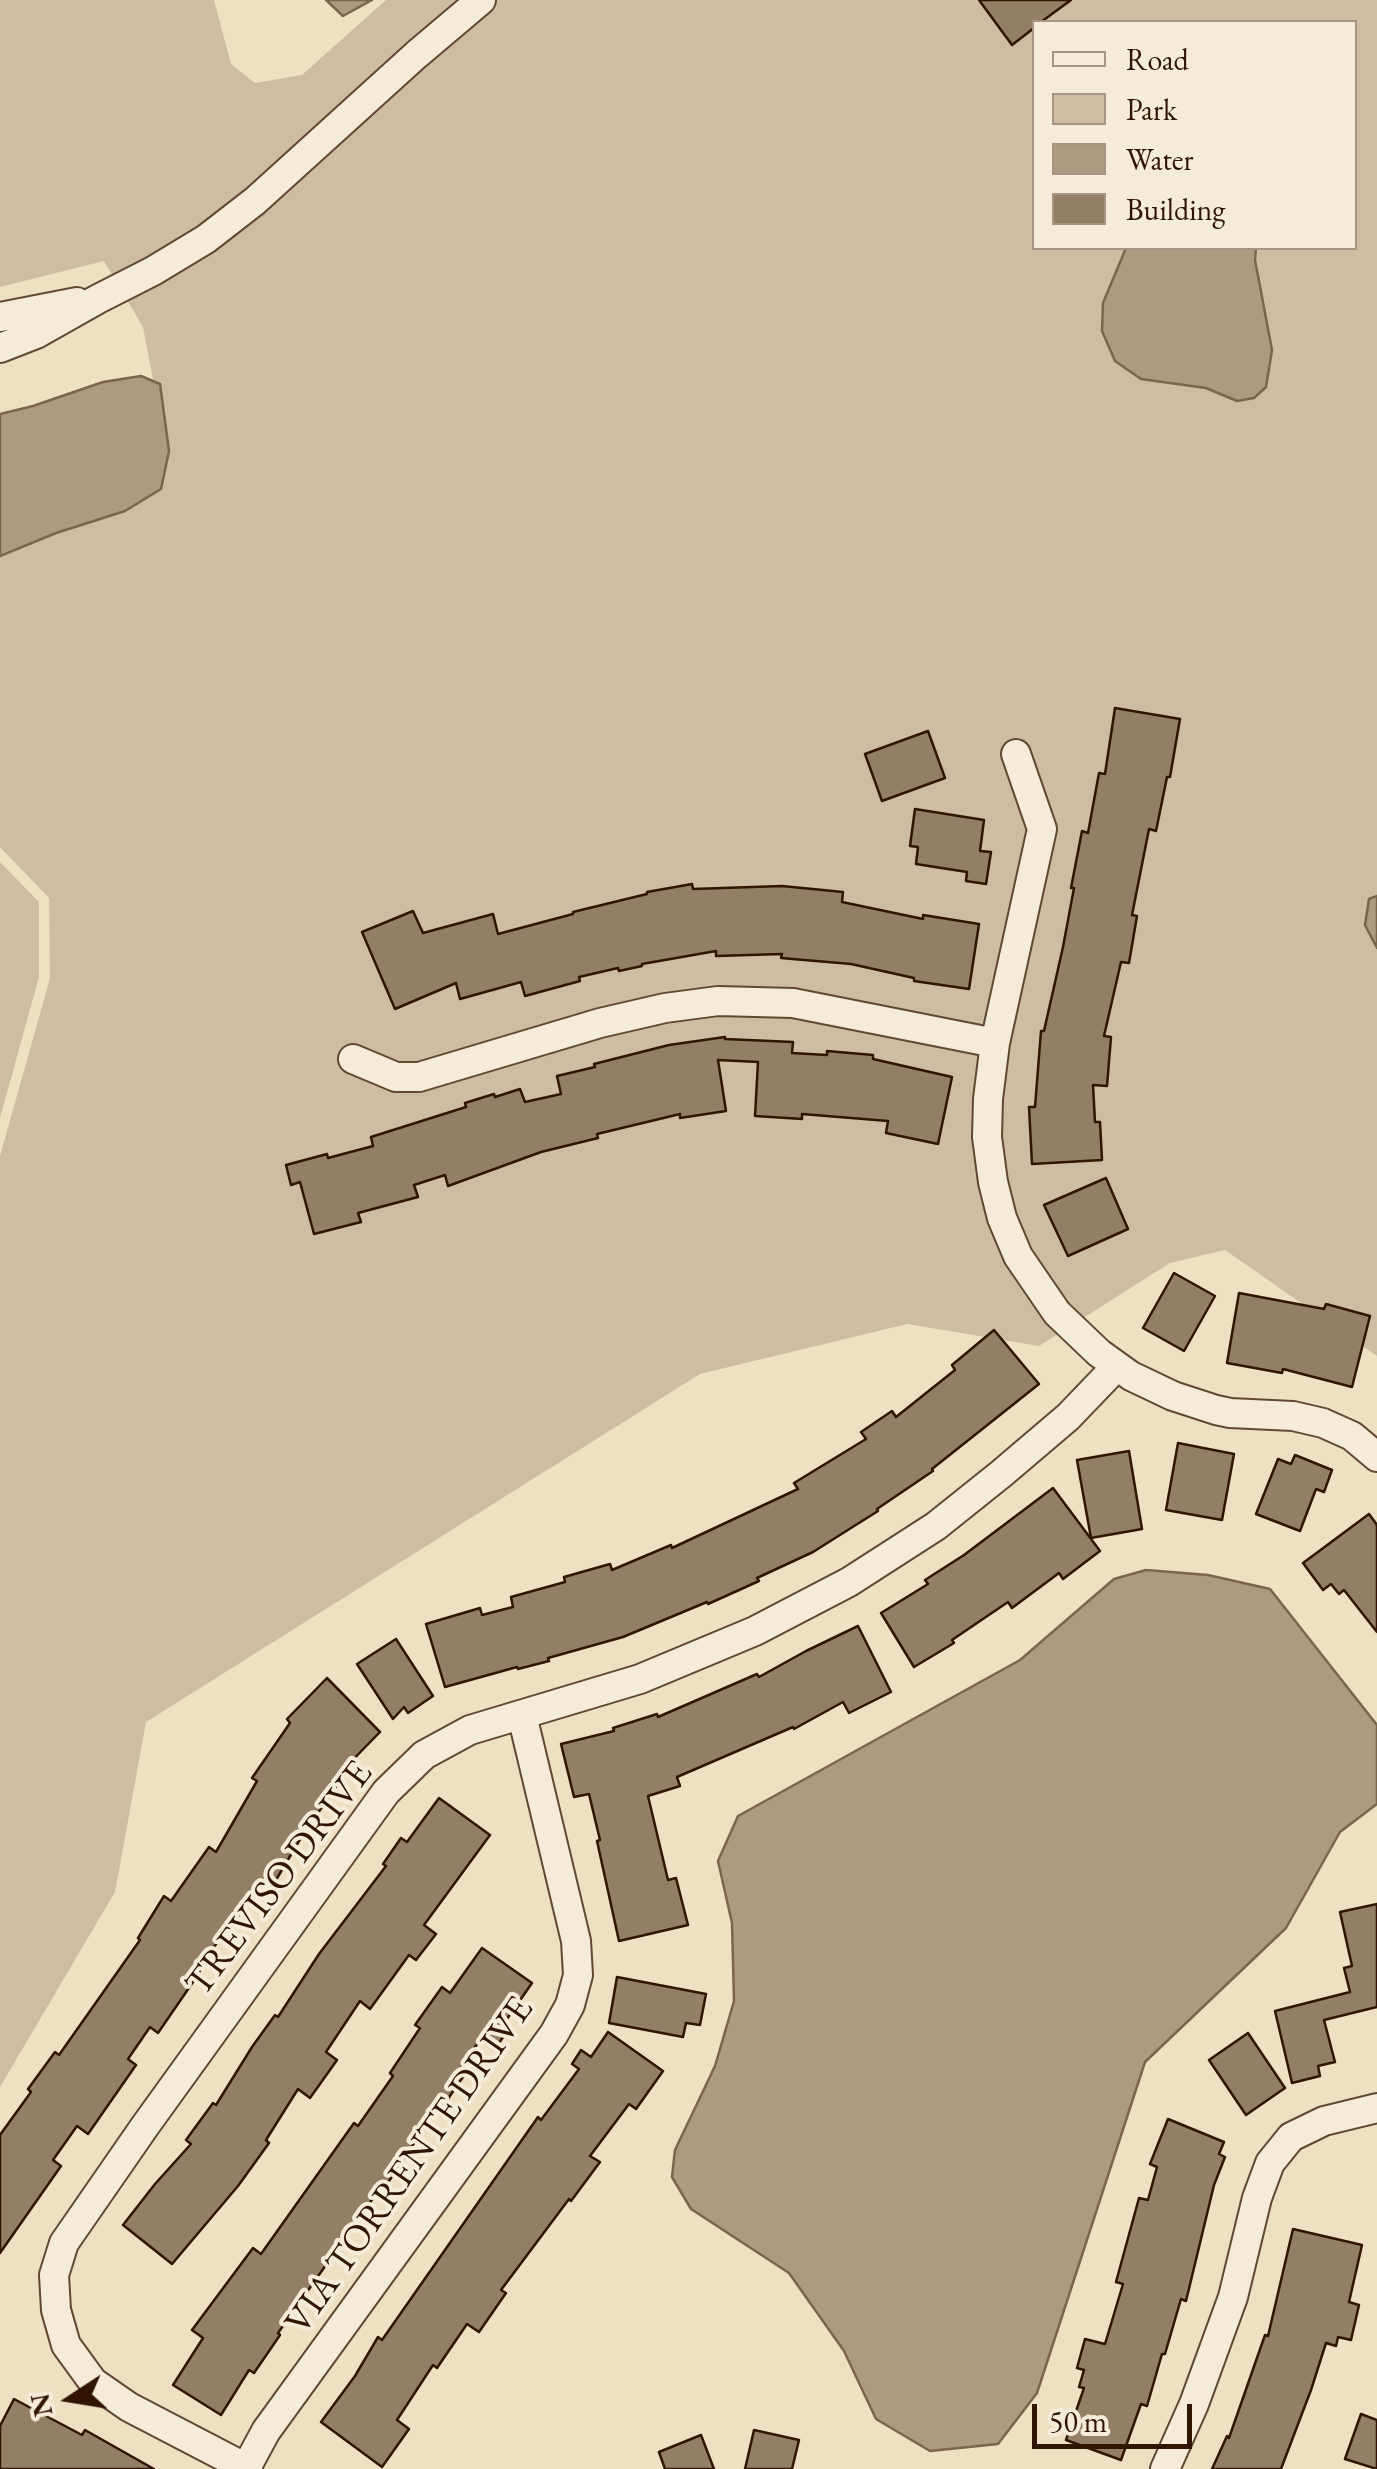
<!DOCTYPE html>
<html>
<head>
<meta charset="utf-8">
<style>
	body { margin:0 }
	#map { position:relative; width:1377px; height:2469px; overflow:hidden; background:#eee0c3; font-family:"EB Garamond",serif }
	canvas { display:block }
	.legend { position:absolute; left:1032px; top:20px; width:325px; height:230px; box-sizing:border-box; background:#f4ebd8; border:2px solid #a69582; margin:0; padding:12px 18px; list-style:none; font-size:30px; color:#301502 }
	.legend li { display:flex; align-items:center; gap:20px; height:50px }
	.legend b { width:50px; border:2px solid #a69582 }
	.north { position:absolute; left:20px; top:2349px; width:100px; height:100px; -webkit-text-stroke:8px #f4ebd8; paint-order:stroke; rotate:258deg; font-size:28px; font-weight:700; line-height:40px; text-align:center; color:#301502 }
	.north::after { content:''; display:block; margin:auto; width:35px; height:45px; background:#301502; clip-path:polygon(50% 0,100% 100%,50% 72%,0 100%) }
	.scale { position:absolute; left:1032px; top:2404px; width:160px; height:45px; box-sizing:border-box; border:5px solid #301502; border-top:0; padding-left:12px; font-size:30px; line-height:35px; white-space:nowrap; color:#301502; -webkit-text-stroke:8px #f4ebd8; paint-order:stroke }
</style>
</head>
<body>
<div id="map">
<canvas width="1377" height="2469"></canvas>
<ul class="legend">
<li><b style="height:12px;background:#f4ebd8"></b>Road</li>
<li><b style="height:28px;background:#cebda2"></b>Park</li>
<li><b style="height:28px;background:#ad9b81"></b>Water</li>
<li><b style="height:28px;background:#937f66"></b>Building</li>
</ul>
<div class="north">N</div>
<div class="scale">50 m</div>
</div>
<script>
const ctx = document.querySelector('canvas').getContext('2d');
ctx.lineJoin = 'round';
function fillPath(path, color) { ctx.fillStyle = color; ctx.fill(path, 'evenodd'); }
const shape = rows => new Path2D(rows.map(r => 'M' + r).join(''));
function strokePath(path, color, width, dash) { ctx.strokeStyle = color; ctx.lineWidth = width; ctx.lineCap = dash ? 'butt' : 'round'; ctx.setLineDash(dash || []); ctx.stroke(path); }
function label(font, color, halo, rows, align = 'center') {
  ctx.font = font + ' "EB Garamond",serif'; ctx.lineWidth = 8; ctx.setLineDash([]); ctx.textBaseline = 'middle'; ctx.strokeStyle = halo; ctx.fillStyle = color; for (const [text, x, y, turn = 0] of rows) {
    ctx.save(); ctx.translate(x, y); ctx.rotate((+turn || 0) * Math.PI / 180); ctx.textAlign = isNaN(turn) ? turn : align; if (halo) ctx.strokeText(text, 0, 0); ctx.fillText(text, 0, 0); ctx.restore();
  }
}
const green = shape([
	[0,0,214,0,231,64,255,83,302,75,386,0,1377,0,1377,1356,1225,1250,1170,1263,1039,1346,907,1324,700,1374,146,1722,115,1892,0,2087,0,1156,50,978,49,898,0,847,0,548,159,411,143,327,104,261,0,287],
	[1034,22,1354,22,1354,248,1034,248],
	[0,862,39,902,39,977,0,1118]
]);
const water = shape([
	[326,0,372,0,343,16,326,0],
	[1126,248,1256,248,1255,260,1272,350,1266,387,1254,398,1237,401,1206,388,1141,379,1115,361,1102,331,1103,303,1126,248],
	[141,376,160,384,169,451,161,489,125,511,56,533,0,556,0,414,33,406,103,382,141,376],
	[1377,896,1377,948,1365,925,1369,899,1377,896],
	[1146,1570,1208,1575,1270,1589,1377,1725,1377,1804,1340,1832,1286,1928,1145,2062,1037,2393,998,2444,930,2451,876,2419,844,2351,789,2273,691,2209,672,2177,675,2150,715,2066,734,2001,732,1923,718,1861,738,1816,1020,1660,1114,1579,1146,1570]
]);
const building = shape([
	[979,0,1071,0,1041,22,1034,22,1034,28,1012,45,979,0],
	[1115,708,1180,719,1170,777,1167,777,1156,831,1149,829,1132,915,1137,916,1129,963,1121,962,1104,1036,1111,1037,1107,1086,1093,1085,1095,1122,1100,1122,1102,1160,1032,1164,1029,1107,1035,1107,1041,1031,1044,1031,1063,947,1074,888,1071,888,1082,831,1088,833,1099,773,1105,774,1115,708],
	[928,731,945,778,882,801,865,754,928,731],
	[915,809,984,820,980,851,991,852,986,884,966,881,967,872,916,864,918,847,910,846,915,809],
	[692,884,693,889,782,886,843,892,842,902,923,919,923,915,979,924,969,989,914,981,914,978,851,964,781,958,782,954,716,956,716,951,642,964,642,966,619,971,618,968,579,977,580,981,525,996,521,982,460,999,456,983,395,1009,362,932,413,911,423,933,493,914,498,934,573,914,573,912,647,894,647,892,692,884],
	[725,1037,725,1039,793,1042,792,1053,827,1055,827,1051,873,1055,873,1059,952,1077,938,1144,886,1133,888,1121,802,1114,802,1119,755,1116,758,1062,718,1060,726,1111,680,1118,680,1114,597,1134,598,1138,541,1152,448,1186,445,1175,414,1185,418,1197,358,1213,361,1222,314,1234,300,1182,291,1185,286,1165,327,1154,328,1158,373,1146,371,1137,466,1107,465,1103,494,1094,495,1097,520,1089,525,1102,561,1094,557,1076,595,1067,594,1064,669,1045,725,1037],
	[1106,1178,1128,1229,1068,1256,1044,1205,1106,1178],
	[1174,1273,1215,1296,1184,1351,1143,1328,1174,1273],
	[1239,1293,1324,1309,1326,1304,1370,1316,1352,1387,1283,1369,1282,1373,1227,1363,1239,1293],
	[994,1330,1039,1384,932,1469,933,1471,877,1509,878,1511,813,1552,757,1578,759,1581,708,1604,707,1602,623,1637,548,1658,549,1661,518,1669,517,1667,445,1687,426,1624,480,1608,482,1615,513,1607,511,1597,565,1582,564,1577,610,1564,612,1570,671,1545,672,1548,798,1489,794,1483,866,1439,861,1432,892,1411,896,1417,955,1370,952,1365,994,1330],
	[1178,1443,1234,1454,1222,1520,1166,1510,1178,1443],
	[1129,1451,1142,1529,1091,1538,1077,1460,1129,1451],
	[1295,1455,1332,1470,1324,1492,1316,1489,1300,1531,1256,1514,1278,1459,1291,1464,1295,1455],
	[1053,1488,1100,1551,1063,1579,1059,1573,1012,1608,1008,1602,952,1640,954,1643,914,1667,881,1613,928,1584,925,1580,964,1555,1053,1488],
	[1369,1514,1377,1525,1377,1632,1344,1590,1339,1594,1331,1584,1323,1590,1303,1563,1369,1514],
	[858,1626,891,1692,849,1713,843,1702,794,1729,793,1727,677,1777,680,1786,648,1796,668,1880,676,1878,688,1925,619,1941,597,1841,600,1840,589,1794,574,1797,561,1744,614,1731,613,1728,657,1714,658,1717,757,1674,759,1677,806,1651,858,1626],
	[396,1639,433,1696,408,1713,404,1707,393,1719,357,1664,396,1639],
	[327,1678,380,1732,335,1778,339,1782,299,1841,276,1880,267,1875,231,1926,228,1924,193,1982,158,2033,150,2027,128,2059,136,2065,88,2134,77,2126,53,2160,61,2166,0,2253,0,2135,31,2092,28,2089,55,2052,59,2055,140,1940,138,1938,164,1896,171,1901,209,1847,216,1852,257,1781,252,1778,290,1723,287,1719,327,1678],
	[439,1798,490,1835,424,1925,436,1934,416,1960,409,1955,370,2009,360,2001,326,2052,337,2060,310,2098,298,2089,266,2140,269,2143,238,2186,172,2264,123,2225,155,2184,191,2144,186,2140,213,2103,216,2105,252,2047,275,2015,278,2017,319,1954,386,1866,383,1864,401,1838,407,1842,439,1798],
	[1377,1904,1377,2007,1324,2020,1335,2062,1318,2066,1320,2076,1292,2083,1275,2011,1350,1992,1344,1968,1352,1966,1340,1912,1377,1904],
	[482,1948,532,1983,500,2029,506,2033,494,2050,480,2040,461,2067,467,2071,441,2109,438,2107,379,2196,376,2194,278,2333,280,2335,254,2373,249,2370,221,2415,173,2385,203,2338,192,2330,253,2248,261,2254,354,2123,358,2126,393,2076,390,2073,420,2028,415,2025,442,1987,450,1993,482,1948],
	[617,1977,706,1994,700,2025,686,2023,683,2037,609,2023,617,1977],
	[608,2032,663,2071,636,2109,629,2104,590,2156,600,2162,571,2201,569,2199,501,2290,506,2293,479,2332,467,2324,437,2368,433,2365,397,2420,409,2429,382,2467,321,2422,355,2376,378,2337,382,2340,538,2117,541,2120,579,2069,572,2064,581,2050,591,2057,608,2032],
	[1248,2033,1285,2088,1246,2115,1209,2060,1248,2033],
	[1168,2119,1224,2142,1219,2154,1225,2157,1214,2185,1186,2301,1181,2299,1165,2354,1162,2354,1147,2406,1141,2404,1121,2460,1066,2440,1084,2388,1079,2387,1084,2370,1077,2368,1085,2339,1105,2344,1123,2284,1116,2282,1139,2198,1148,2200,1157,2167,1150,2164,1168,2119],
	[1293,2229,1362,2245,1349,2302,1359,2305,1351,2340,1338,2337,1336,2346,1326,2343,1311,2390,1281,2469,1212,2469,1227,2436,1229,2438,1265,2335,1268,2336,1293,2229],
	[14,2399,82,2435,85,2430,154,2469,0,2469,0,2426,14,2399],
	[1361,2414,1377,2420,1377,2469,1345,2459,1361,2414],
	[754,2430,799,2440,792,2469,745,2469,754,2430],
	[701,2435,714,2469,665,2469,659,2452,701,2435]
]);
const minor = shape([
	[0,317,77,302],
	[0,348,36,334,98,299,153,271,206,239,255,201,416,55,481,0],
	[1016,754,1042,829,995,1043,988,1099,987,1137,993,1182,1002,1218,1018,1256,1057,1313,1099,1353,1131,1376,1173,1396,1216,1410,1230,1413,1293,1416,1323,1423,1352,1436,1377,1457],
	[353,1059,396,1077,419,1077,600,1023,665,1008,718,1001,793,1003,995,1043],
	[246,2468,266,2431,554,2034,570,2005,578,1975,576,1941,522,1715],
	[248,2469,129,2407,93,2382,66,2345,56,2310,54,2275,64,2243,145,2126,386,1792,424,1755,470,1730,640,1679,755,1631,849,1582,936,1526,1001,1474,1068,1417,1116,1367],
	[1165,2469,1194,2404,1233,2297,1257,2198,1270,2163,1291,2137,1324,2121,1377,2108]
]);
const streetNames = [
	["TREVISO DRIVE",280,1879,-53],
	["VIA TORRENTE DRIVE",410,2166,-55]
];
fillPath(green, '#cebda2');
fillPath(water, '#ad9b81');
strokePath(water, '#7b654e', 2.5);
fillPath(building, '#937f66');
strokePath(building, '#301502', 2.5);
strokePath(minor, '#604832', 32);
strokePath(minor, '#f4ebd8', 28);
label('38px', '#301502', '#f4ebd8', streetNames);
</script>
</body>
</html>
